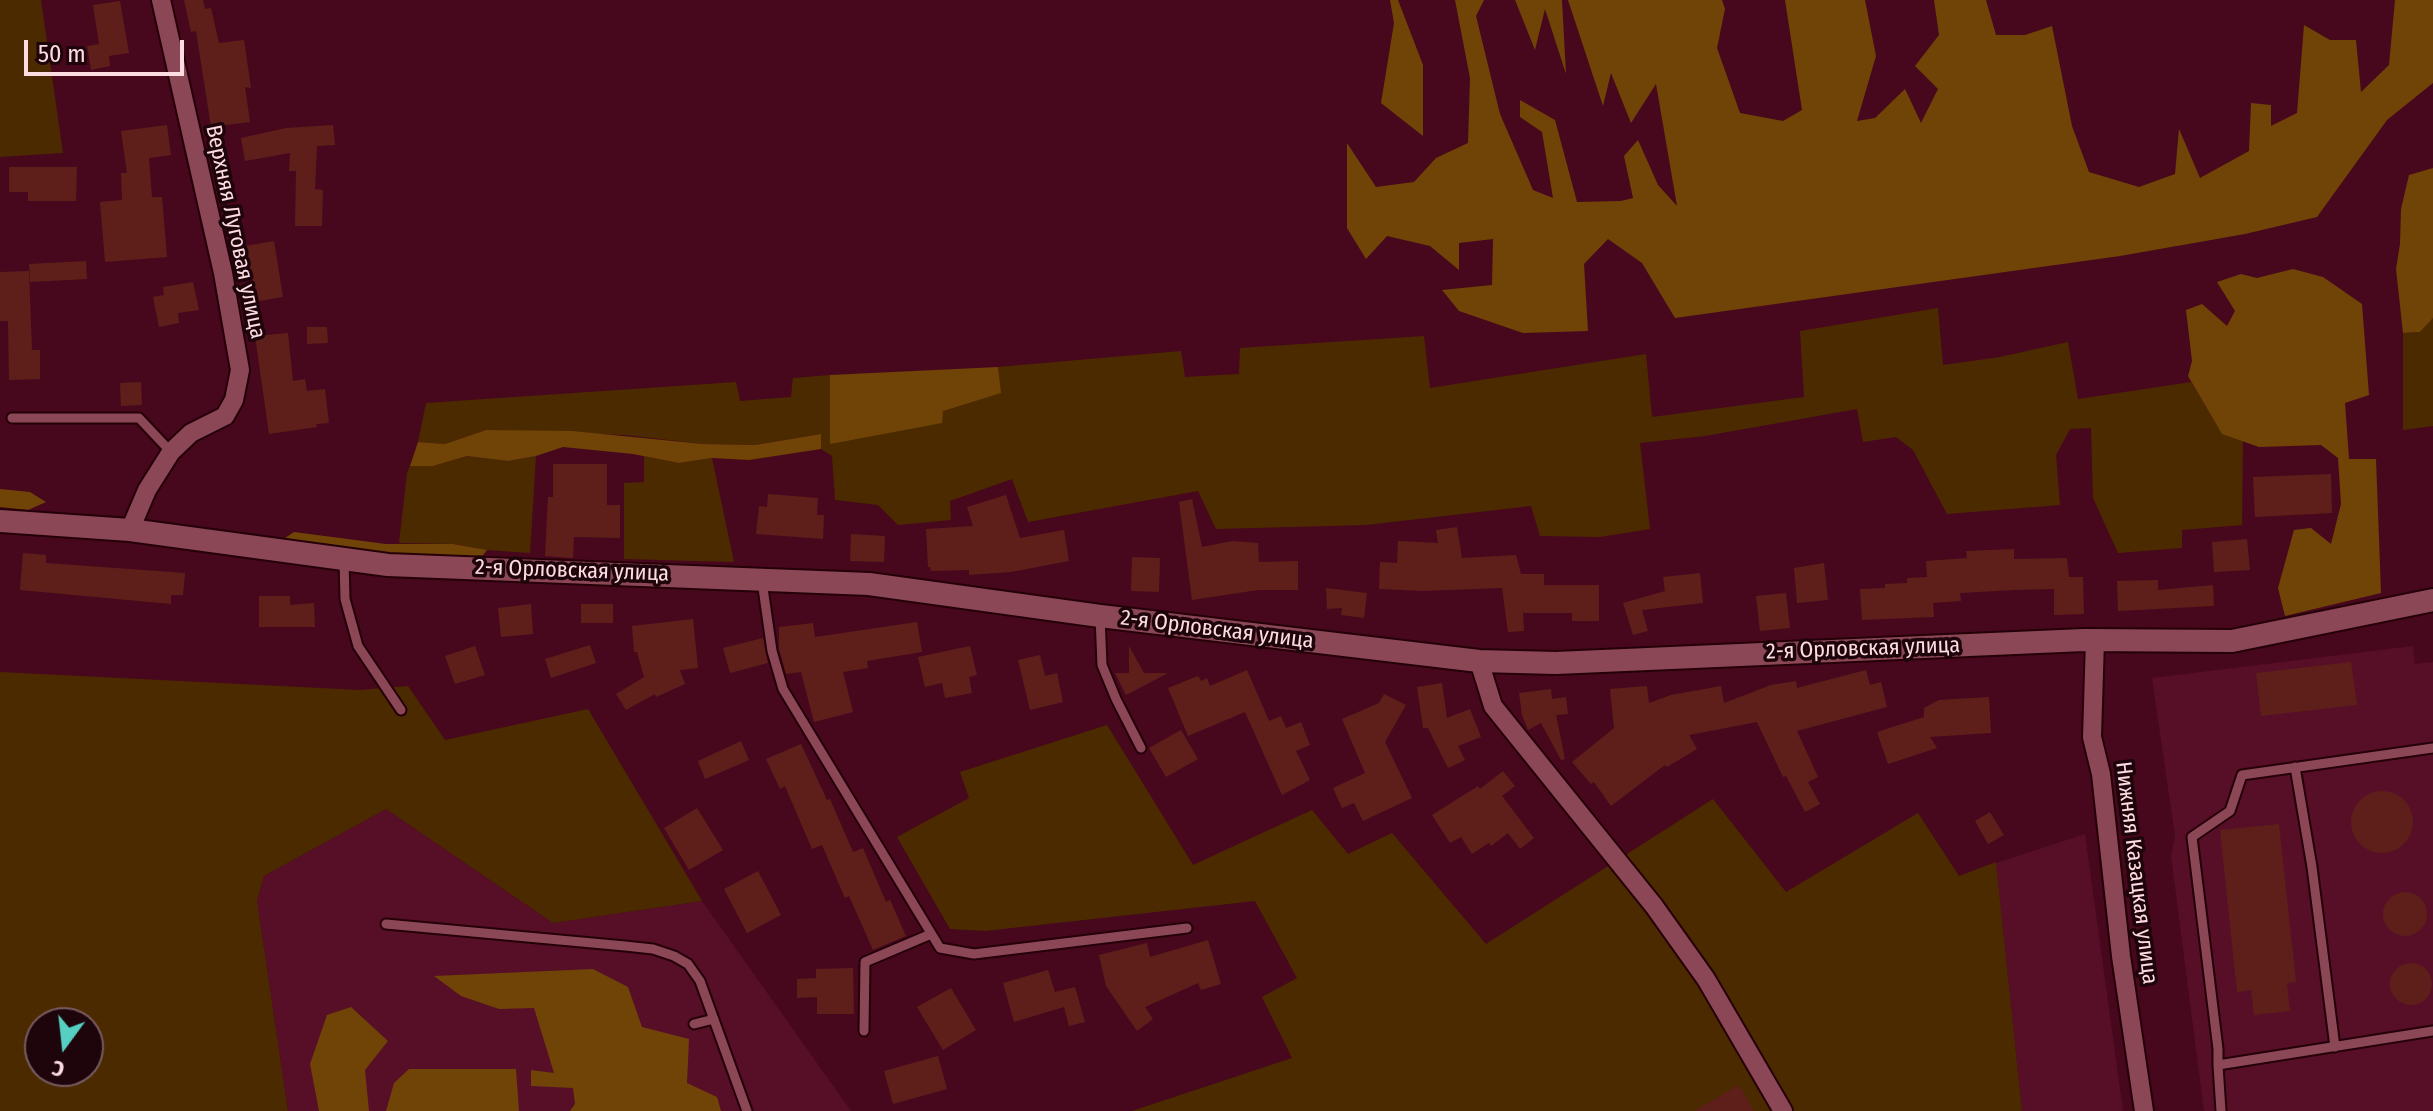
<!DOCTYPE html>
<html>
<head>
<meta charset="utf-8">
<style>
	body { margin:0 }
	#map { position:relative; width:2433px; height:1111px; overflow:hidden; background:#47081d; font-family:"Fira Sans Condensed",sans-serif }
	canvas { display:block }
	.north { position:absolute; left:24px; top:1007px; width:80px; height:80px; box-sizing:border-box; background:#1e050b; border:2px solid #775b61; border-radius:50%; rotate:195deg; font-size:22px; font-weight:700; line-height:32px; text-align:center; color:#fcdbe1 }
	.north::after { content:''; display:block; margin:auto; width:28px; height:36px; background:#56cec2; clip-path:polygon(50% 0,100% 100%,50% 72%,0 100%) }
	.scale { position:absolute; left:24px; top:40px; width:160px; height:36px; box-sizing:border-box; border:4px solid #fcdbe1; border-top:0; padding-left:10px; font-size:24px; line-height:28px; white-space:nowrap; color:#fcdbe1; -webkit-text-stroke:6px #1e050b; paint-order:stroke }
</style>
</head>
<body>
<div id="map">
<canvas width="2433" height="1111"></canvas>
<div class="north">С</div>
<div class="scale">50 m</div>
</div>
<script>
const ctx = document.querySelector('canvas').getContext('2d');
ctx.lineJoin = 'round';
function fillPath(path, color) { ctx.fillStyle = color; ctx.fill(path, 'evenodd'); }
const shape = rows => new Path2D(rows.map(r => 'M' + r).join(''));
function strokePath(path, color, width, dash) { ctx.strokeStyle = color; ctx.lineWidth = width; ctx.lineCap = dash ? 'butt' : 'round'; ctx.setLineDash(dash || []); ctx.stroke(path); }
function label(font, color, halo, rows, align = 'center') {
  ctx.font = font + ' "Fira Sans Condensed",sans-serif'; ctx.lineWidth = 7; ctx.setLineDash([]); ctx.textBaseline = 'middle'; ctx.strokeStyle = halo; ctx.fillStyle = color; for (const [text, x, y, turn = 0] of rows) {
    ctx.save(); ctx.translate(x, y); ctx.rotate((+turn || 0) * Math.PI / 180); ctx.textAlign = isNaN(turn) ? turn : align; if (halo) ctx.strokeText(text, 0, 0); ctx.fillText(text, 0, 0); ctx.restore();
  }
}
const built = shape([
	[2413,646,2415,664,2433,662,2433,1111,2204,1111,2171,856,2175,836,2152,678],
	[386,809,553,923,702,901,851,1111,288,1111,257,901,264,876],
	[2085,834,2123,1111,2022,1111,1996,863]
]);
const green = shape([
	[0,0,41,0,63,153,0,157],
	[1938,308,1943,365,2000,357,2068,342,2078,399,2191,382,2222,433,2243,441,2242,525,2182,530,2182,548,2118,553,2093,498,2091,428,2070,429,2056,455,2060,505,1947,514,1913,450,1896,437,1863,442,1857,409,1705,436,1640,443,1650,529,1600,537,1540,536,1531,506,1366,525,1216,529,1198,491,1028,522,1012,479,950,501,951,520,898,525,878,505,835,500,832,456,821,449,821,434,755,445,703,444,625,435,486,430,445,444,418,442,426,403,736,382,740,401,791,397,793,378,830,375,830,444,1000,393,998,367,1181,351,1185,377,1239,374,1240,348,1424,336,1430,388,1646,354,1652,417,1804,397,1800,331],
	[2433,318,2433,426,2403,430,2403,333,2420,332],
	[467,456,508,461,536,456,530,553,487,550,453,544,399,543,407,473,410,466,433,466],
	[644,456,679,463,712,458,734,562,624,559,624,483,644,482],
	[0,672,360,690,408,686,445,740,588,709,702,901,553,923,386,809,264,876,257,901,288,1111,0,1111],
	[40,1023,88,1023,88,1071,40,1071],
	[1107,725,1193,865,1312,810,1348,854,1392,833,1486,944,1713,799,1786,892,1918,813,1959,876,1996,862,2022,1111,1132,1111,1292,1058,1262,997,1297,978,1255,901,985,931,950,929,897,837,969,798,960,772]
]);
const forest = shape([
	[1390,0,1398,0,1423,65,1423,136,1381,103,1394,23],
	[1455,0,1484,0,1476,16,1500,114,1533,190,1553,198,1542,132,1520,117,1520,100,1555,120,1577,202,1621,201,1633,198,1624,156,1638,140,1658,185,1677,206,1656,84,1631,123,1611,73,1603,106,1568,0,1722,0,1725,9,1717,48,1740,113,1783,121,1802,110,1785,0,1865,0,1876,56,1857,121,1875,118,1905,89,1921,123,1938,89,1915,66,1939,35,1934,0,1986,0,1996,35,2025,35,2052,26,2072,126,2089,172,2139,187,2175,174,2179,129,2200,178,2249,151,2251,103,2271,105,2271,126,2297,113,2304,25,2330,40,2356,40,2361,92,2389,65,2395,0,2433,0,2433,83,2387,120,2317,217,2245,234,2120,256,1675,318,1642,263,1608,239,1584,264,1588,331,1523,333,1459,311,1442,290,1492,285,1493,239,1459,243,1459,270,1430,246,1387,236,1366,259,1347,228,1347,143,1376,187,1414,182,1436,158,1468,143,1470,78],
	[1515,0,1562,0,1566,74,1545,9,1535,50],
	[2433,168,2433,318,2420,332,2403,333,2396,269,2400,244,2401,209,2409,175],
	[2293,269,2323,277,2362,304,2369,395,2345,403,2349,459,2376,459,2381,593,2285,616,2278,588,2294,530,2311,528,2331,544,2341,504,2338,458,2321,445,2259,447,2222,434,2188,376,2192,361,2186,310,2202,304,2227,326,2235,311,2217,282,2241,274,2257,278],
	[998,367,1001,393,943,411,942,423,830,444,830,375],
	[486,430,572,431,703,444,755,445,821,434,821,449,749,460,712,458,679,463,633,454,563,447,536,456,508,461,467,456,433,466,410,466,418,442,445,444],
	[0,489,30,492,46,502,28,510,0,507],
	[294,532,386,544,453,544,487,550,480,559,386,558,285,538],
	[593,969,628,987,642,1027,689,1039,687,1083,717,1097,721,1111,570,1111,575,1104,573,1088,531,1086,531,1070,554,1073,534,1008,499,1009,461,996,434,976],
	[351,1007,388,1041,365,1070,369,1111,319,1111,310,1064,327,1015],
	[409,1069,516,1069,519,1111,386,1111,394,1083]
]);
const building = shape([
	[184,0,203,0,205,9,211,8,219,43,244,40,251,88,245,87,250,122,211,127,196,31,191,32],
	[120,1,129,53,109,56,110,66,91,70,87,46,99,44,93,5],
	[167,125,171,155,149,158,152,197,162,197,167,257,105,262,100,202,122,200,121,173,127,173,121,131],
	[333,125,335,145,317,146,315,189,323,190,322,226,295,226,296,171,289,171,290,153,245,161,241,138,286,128],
	[9,167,77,167,76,201,28,201,28,192,9,192],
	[274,241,283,297,254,302,245,246],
	[86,261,87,279,30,282,29,264],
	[29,271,32,350,40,350,40,379,9,380,8,321,0,321,0,272],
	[193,282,199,310,178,313,179,323,159,327,153,297,164,295,163,287],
	[307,327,327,327,328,343,307,344],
	[288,333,293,381,305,379,307,391,325,389,329,423,316,424,317,427,269,434,255,336],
	[141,382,142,405,121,406,120,383],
	[553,464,607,464,607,505,620,505,620,538,574,537,573,558,545,556,548,497,553,497],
	[2331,474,2332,513,2255,517,2253,477],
	[768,494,818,498,817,515,824,515,823,539,756,534,759,506,767,507],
	[1006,495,1020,538,1064,530,1069,561,1011,572,969,575,969,570,931,571,930,567,928,567,926,529,973,526,967,507],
	[1192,499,1202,547,1232,541,1258,543,1259,562,1298,561,1298,590,1258,590,1192,600,1179,502],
	[1457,527,1462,558,1516,555,1521,574,1544,574,1544,585,1599,585,1599,621,1572,621,1572,613,1523,613,1524,631,1508,632,1502,588,1422,591,1379,589,1380,562,1397,563,1398,541,1438,543,1436,530],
	[851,534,885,536,884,562,850,561],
	[2247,539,2250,570,2214,572,2212,542],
	[2014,549,2014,559,2067,558,2069,577,2083,577,2084,614,2054,615,2054,589,2015,590,1960,593,1961,601,1933,603,1934,617,1862,620,1860,589,1885,588,1885,584,1907,583,1907,578,1927,577,1926,561,1967,558,1966,551],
	[23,553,46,555,46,563,185,573,183,595,171,595,171,604,20,590],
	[1132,557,1160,558,1159,592,1131,591],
	[1824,563,1828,600,1797,603,1794,568],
	[1700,573,1703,603,1642,610,1648,631,1633,635,1623,603,1665,591,1663,577],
	[2158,580,2158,590,2213,585,2214,606,2118,611,2117,581],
	[1326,588,1367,593,1364,618,1341,615,1342,608,1327,609],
	[1786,593,1790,628,1760,631,1756,596],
	[259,596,290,596,290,605,314,603,315,627,259,627],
	[531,604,533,634,501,637,498,608],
	[581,604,613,604,613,623,581,623],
	[693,619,698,668,680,670,685,684,656,697,655,694,626,710,616,694,644,677,637,652,634,652,632,626],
	[917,622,922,652,867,661,868,668,843,672,853,712,814,722,801,672,786,674,779,649,779,627,813,623,815,637],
	[763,638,768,663,730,673,723,648],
	[590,645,596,663,551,678,545,659],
	[475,646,485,675,455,684,445,656],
	[970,646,977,675,969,677,972,693,945,698,942,683,925,687,918,657],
	[1129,646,1144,673,1168,673,1126,695,1115,673,1129,673],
	[1040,655,1045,676,1057,673,1063,702,1030,710,1018,660],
	[2351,662,2357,705,2261,716,2256,673],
	[1247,670,1269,721,1281,716,1286,728,1301,722,1310,745,1296,751,1310,780,1282,795,1245,712,1188,736,1168,688,1198,676,1201,681,1207,678,1210,686],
	[1866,670,1870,685,1881,682,1887,707,1797,731,1818,777,1808,782,1820,804,1805,812,1786,776,1783,777,1757,722,1689,735,1697,749,1667,767,1665,765,1611,806,1594,782,1591,784,1572,762,1614,728,1610,689,1647,686,1649,703,1671,695,1721,686,1724,703,1771,685,1796,681,1797,688],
	[1442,683,1447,718,1470,709,1481,737,1458,746,1465,760,1448,768,1428,728,1423,728,1417,687],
	[1551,689,1552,699,1566,697,1568,714,1556,715,1565,759,1561,760,1541,723,1528,730,1522,715,1519,693],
	[1384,694,1406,705,1385,742,1412,798,1363,821,1354,803,1342,808,1333,788,1365,773,1342,719,1379,703],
	[1989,697,1991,733,1930,737,1937,748,1888,764,1877,732,1924,717,1924,708,1939,700],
	[1181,730,1198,759,1166,777,1149,748],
	[741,741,749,760,705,779,698,761],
	[801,744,827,800,830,799,853,852,863,848,886,902,890,900,906,936,873,950,849,896,845,898,822,845,812,849,785,786,780,789,766,759],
	[1503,771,1515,786,1502,796,1534,838,1520,849,1508,833,1491,846,1489,843,1472,854,1461,837,1450,843,1432,815,1478,786,1480,789],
	'2351 822a31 31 0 1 1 62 0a31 31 0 1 1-62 0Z',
	[697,808,723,850,689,870,664,828],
	[1990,812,2004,835,1988,844,1975,821],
	[2279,824,2296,982,2287,983,2290,1011,2254,1015,2251,990,2237,992,2220,830],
	[758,871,781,915,747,933,724,889],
	'2383 914a22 22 0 1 1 44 0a22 22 0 1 1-44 0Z',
	[1208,940,1221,984,1201,990,1198,983,1145,1007,1153,1019,1137,1031,1106,986,1099,955,1147,943,1150,957],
	'2390 984a21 21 0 1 1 42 0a21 21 0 1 1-42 0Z',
	[853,968,854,1014,817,1014,817,997,797,998,797,979,816,978,816,969],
	[1048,970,1055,992,1075,987,1085,1022,1069,1026,1064,1007,1014,1022,1003,983],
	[951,988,976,1030,943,1050,917,1007],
	[938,1056,947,1089,893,1104,884,1071],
	[1739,1085,1754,1111,1694,1111]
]);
const service = shape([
	[12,418,139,418,171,452],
	[344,560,345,599,358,646,401,710],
	[762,581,772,651,783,689,940,948,974,954,1187,928],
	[1100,616,1102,665,1116,699,1141,748],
	[2295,767,2312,867,2335,1047],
	[386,924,625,946,653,949,674,956,688,964,700,981,747,1111],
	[694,1024,714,1019],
	[864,1031,865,962,931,934],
	[2218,1065,2218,1049,2192,837,2230,811,2242,775,2433,748],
	[2221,1111,2218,1065,2433,1031]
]);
const minor = shape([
	[130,530,147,490,171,452,191,433,225,416,234,400,240,370,223,273,161,0],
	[2095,640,2092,737,2101,774,2121,956,2144,1111],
	[1479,661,1493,706,1654,906,1706,979,1783,1111]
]);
const tertiary = shape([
	[0,521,130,530,388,565,869,584,1100,616,1479,661,1556,663,2084,640,2232,641,2433,600]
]);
const streetNames = [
	["Верхняя Луговая улица",235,232,78],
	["2-я Орловская улица",572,571,2],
	["2-я Орловская улица",1217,630,7],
	["2-я Орловская улица",1863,649,-2],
	["Нижняя Казацкая улица",2136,873,83]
];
fillPath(built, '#560f27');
fillPath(green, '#4c2a00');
fillPath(forest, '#704406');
fillPath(building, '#5e1f1b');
strokePath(service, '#250009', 13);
strokePath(minor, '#250009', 22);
strokePath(tertiary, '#250009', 26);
strokePath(service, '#8b4756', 9);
strokePath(minor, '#8b4756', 18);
strokePath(tertiary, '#8b4756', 22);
label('22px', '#fcdbe1', '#1e050b', streetNames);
</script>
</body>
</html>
